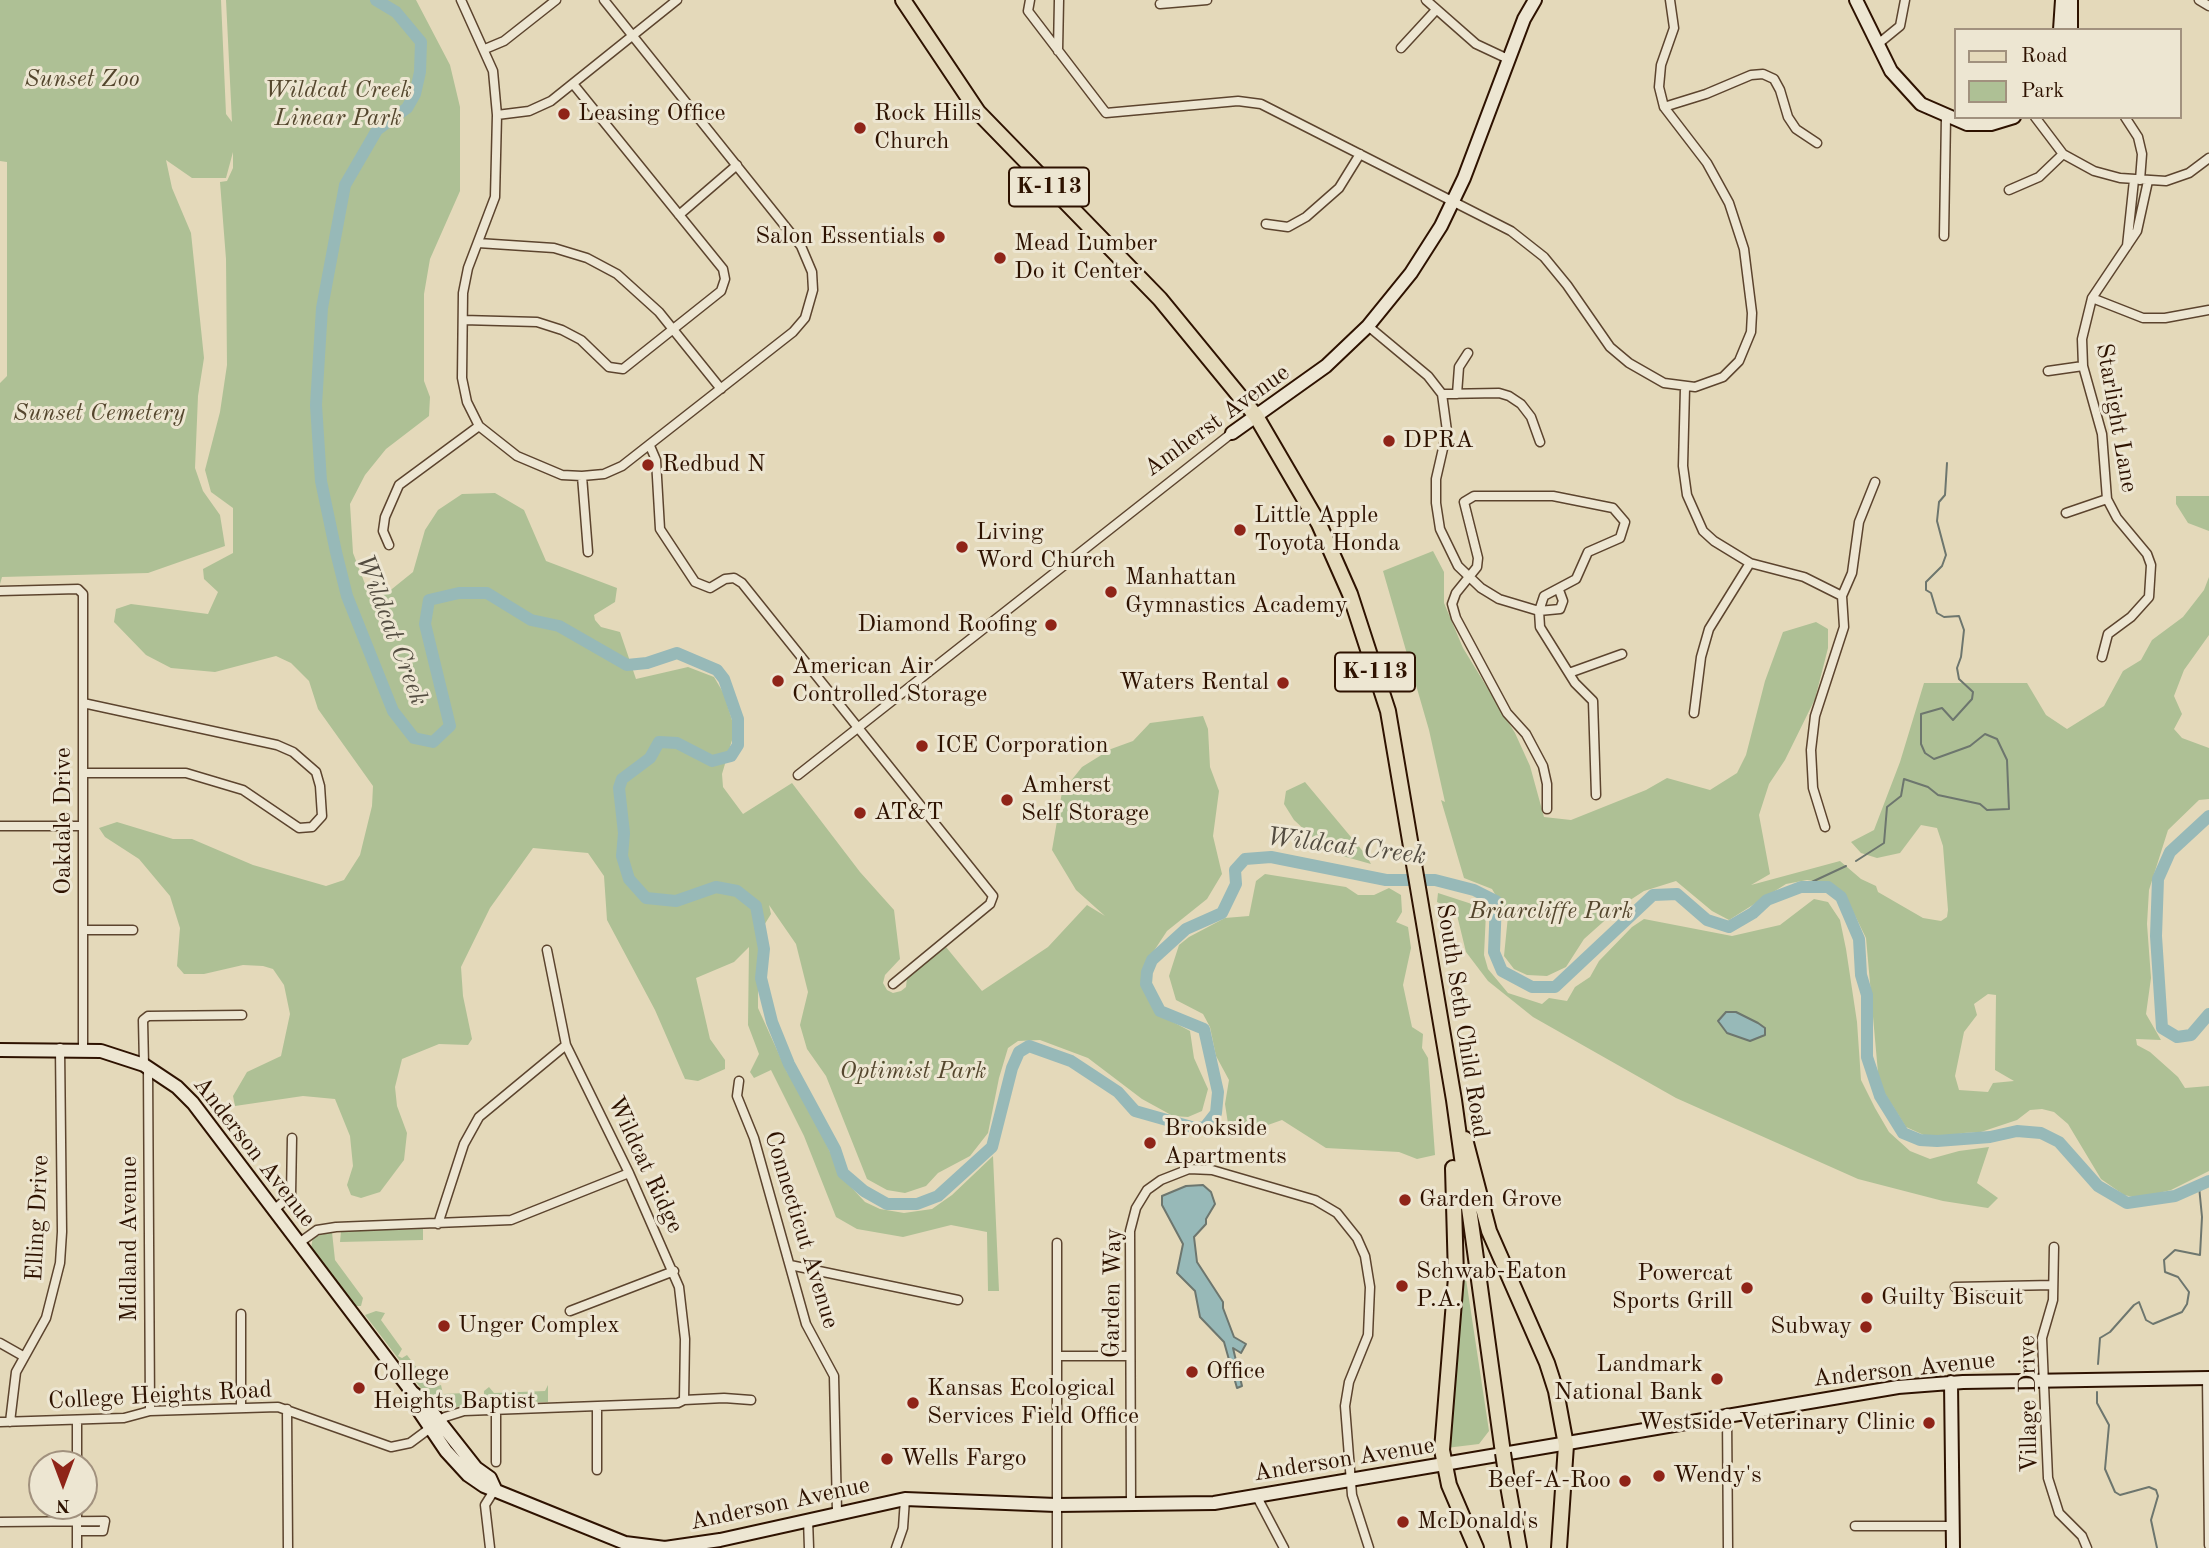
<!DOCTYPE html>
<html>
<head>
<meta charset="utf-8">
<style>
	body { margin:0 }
	#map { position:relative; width:2209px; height:1548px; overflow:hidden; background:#e4d9ba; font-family:"Old Standard TT",serif }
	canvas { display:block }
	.legend { position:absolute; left:1954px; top:28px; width:228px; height:91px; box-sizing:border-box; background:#ede6d2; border:2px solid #a1917e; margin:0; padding:9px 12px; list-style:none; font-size:21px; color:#2e1200 }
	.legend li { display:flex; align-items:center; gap:14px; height:35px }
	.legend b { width:35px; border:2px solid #a1917e }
	.north { position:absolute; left:28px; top:1450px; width:70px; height:70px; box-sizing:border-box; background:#ede6d2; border:2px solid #a1917e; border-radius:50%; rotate:180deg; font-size:19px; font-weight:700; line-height:28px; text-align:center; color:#2e1200 }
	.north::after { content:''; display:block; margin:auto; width:24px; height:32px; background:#8f2418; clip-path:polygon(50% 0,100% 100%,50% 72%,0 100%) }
</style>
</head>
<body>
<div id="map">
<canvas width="2209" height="1548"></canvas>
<ul class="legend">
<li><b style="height:9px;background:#e4d9ba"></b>Road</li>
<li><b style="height:19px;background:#aec095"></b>Park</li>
</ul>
<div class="north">N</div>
</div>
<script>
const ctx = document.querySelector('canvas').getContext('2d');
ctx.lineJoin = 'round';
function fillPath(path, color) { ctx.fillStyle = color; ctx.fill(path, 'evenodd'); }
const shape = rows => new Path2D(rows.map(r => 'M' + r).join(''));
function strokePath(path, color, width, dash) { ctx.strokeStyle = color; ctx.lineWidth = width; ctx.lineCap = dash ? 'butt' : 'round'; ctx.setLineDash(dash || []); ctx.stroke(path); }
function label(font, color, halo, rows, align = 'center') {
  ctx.font = font + ' "Old Standard TT",serif'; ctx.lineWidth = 6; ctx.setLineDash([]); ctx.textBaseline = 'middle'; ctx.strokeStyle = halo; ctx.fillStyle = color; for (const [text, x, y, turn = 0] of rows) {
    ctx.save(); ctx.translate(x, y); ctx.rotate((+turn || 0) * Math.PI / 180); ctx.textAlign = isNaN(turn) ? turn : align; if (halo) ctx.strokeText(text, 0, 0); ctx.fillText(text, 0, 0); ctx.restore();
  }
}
const green = shape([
	[0,0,221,0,226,114,232,122,226,0,416,0,450,65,460,107,460,191,430,259,424,294,424,381,430,397,429,416,386,449,365,475,350,504,353,553,365,584,387,593,413,572,425,530,438,510,462,494,495,493,524,510,546,561,617,588,615,602,594,615,595,620,601,627,620,632,636,679,688,667,714,677,724,694,735,730,722,774,723,787,743,814,792,783,860,872,894,910,900,959,885,975,883,983,887,990,893,993,901,991,906,987,907,978,946,947,982,991,1048,947,1087,905,1105,916,1076,890,1052,850,1062,792,1082,767,1111,749,1133,741,1150,723,1203,716,1208,729,1210,767,1219,791,1213,836,1222,874,1207,899,1167,931,1144,966,1142,987,1156,1013,1190,1031,1194,1058,1208,1089,1202,1111,1188,1117,1173,1116,1142,1099,1088,1058,1040,1040,1018,1041,1008,1048,999,1078,988,1133,970,1156,938,1173,926,1186,905,1193,887,1190,867,1179,826,1076,807,1049,800,1025,808,992,796,944,769,905,771,914,758,935,758,1008,787,1072,812,1114,840,1173,851,1187,865,1202,880,1209,904,1213,932,1209,952,1195,993,1156,999,1291,988,1291,987,1232,951,1225,903,1237,857,1229,836,1217,804,1136,771,1070,754,1078,750,1072,759,1054,748,1025,749,947,734,962,696,978,710,1039,725,1060,725,1069,698,1081,685,1079,655,1010,607,920,604,876,588,853,533,848,490,908,461,967,463,996,472,1039,468,1045,439,1044,402,1059,395,1087,397,1106,407,1133,404,1160,380,1192,361,1198,351,1195,347,1185,353,1166,350,1136,335,1099,303,1096,235,1106,233,1096,247,1072,281,1056,290,1014,284,985,273,969,263,966,243,965,204,974,184,974,177,966,180,928,170,896,139,859,105,837,99,828,117,822,173,839,192,839,253,865,326,886,344,880,360,855,372,806,373,786,318,709,309,681,291,663,276,656,215,672,171,668,146,655,114,622,116,609,131,604,208,614,218,592,204,579,203,569,233,553,233,508,211,492,205,470,220,412,227,365,226,259,220,182,227,181,233,168,233,152,226,178,192,178,166,160,172,188,191,233,204,358,198,396,195,468,203,491,220,515,225,546,148,573,2,577,0,584,0,383,7,376,7,162,0,161],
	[2176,496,2209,496,2209,531,2188,523,2176,504],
	[1433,551,1444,572,1444,603,1463,648,1515,733,1530,766,1544,817,1571,820,1646,790,1667,778,1710,790,1737,773,1746,755,1765,681,1783,632,1816,622,1828,629,1828,648,1815,699,1785,760,1769,784,1759,815,1770,874,1751,885,1840,861,1861,879,1876,886,1878,892,1923,918,1941,921,1947,917,1948,910,1943,846,1937,828,1921,825,1900,853,1877,858,1861,853,1851,842,1874,830,1900,762,1924,683,2027,683,2046,715,2067,729,2104,706,2123,671,2141,660,2152,640,2183,617,2204,590,2209,577,2209,635,2184,670,2174,696,2182,714,2174,729,2182,738,2209,748,2209,799,2199,800,2168,830,2149,890,2147,924,2151,978,2146,1014,2161,1040,2136,1039,2137,1045,2150,1052,2178,1077,2185,1088,2209,1086,2209,1171,2171,1190,2138,1198,2124,1195,2101,1179,2068,1124,2054,1112,2042,1109,2030,1110,2017,1120,1981,1132,1963,1133,1935,1140,1906,1127,1879,1084,1866,938,1845,895,1826,883,1807,880,1786,884,1729,920,1712,911,1676,881,1644,891,1621,906,1584,939,1566,967,1547,976,1527,975,1514,969,1504,956,1508,916,1492,889,1464,878,1441,800,1445,802,1429,730,1383,571],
	[1988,994,1996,995,1995,1070,2014,1081,1993,1083,1988,1092,1959,1090,1955,1076,1964,1032,1977,1015,1974,1004],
	[1305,782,1366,855,1371,864,1339,855,1320,844,1294,820,1284,804,1286,791],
	[1265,874,1346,887,1358,895,1374,895,1389,888,1401,895,1402,912,1396,922,1408,927,1411,948,1403,985,1412,1027,1423,1034,1422,1048,1428,1058,1435,1155,1417,1159,1399,1152,1326,1148,1282,1120,1265,1126,1245,1123,1233,1131,1229,1130,1225,1104,1229,1080,1216,1056,1210,1027,1203,1014,1176,1000,1169,976,1179,945,1189,937,1225,918,1249,916,1256,881],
	[1438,893,1478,906,1486,913,1484,955,1488,969,1508,993,1542,1004,1549,998,1567,1001,1575,987,1590,977,1599,961,1632,927,1644,919,1732,936,1780,925,1814,899,1828,902,1840,920,1846,949,1857,1022,1861,1080,1875,1108,1889,1132,1910,1151,1930,1159,1959,1151,1989,1147,1977,1183,1998,1198,1988,1208,1943,1201,1858,1179,1676,1098,1533,1017,1488,981,1466,952,1456,911,1437,902],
	[423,1229,423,1240,340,1242,341,1231],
	[332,1232,335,1260,363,1298,361,1306,356,1306,311,1248,313,1237],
	[1461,1271,1465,1272,1466,1279,1489,1431,1479,1444,1446,1448],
	[376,1311,385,1313,381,1320,402,1349,398,1356,402,1358,407,1355,432,1388,441,1385,443,1394,465,1393,465,1388,469,1388,474,1393,472,1403,439,1412,365,1315],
	[548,1385,548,1402,489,1404,484,1401,484,1391,489,1387,494,1393,545,1391]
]);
const water = shape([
	[1726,1012,1736,1012,1758,1023,1765,1028,1765,1035,1750,1041,1727,1033,1718,1021,1726,1012],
	[1203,1185,1211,1192,1215,1204,1206,1219,1206,1224,1194,1237,1197,1262,1223,1302,1223,1308,1234,1337,1246,1344,1241,1353,1233,1348,1242,1386,1237,1388,1224,1342,1200,1317,1195,1291,1177,1273,1183,1244,1162,1205,1162,1196,1186,1186,1203,1185]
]);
const stream = shape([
	[1856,861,1884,843,1887,807,1901,796,1904,779,1928,787,1938,795,1980,804,1987,810,2009,809,2007,760,1997,739,1985,734,1970,746,1934,759,1925,753,1921,744,1921,714,1942,708,1953,720,1972,699,1973,692,1959,679,1957,668,1961,657,1964,630,1959,616,1944,617,1937,613,1931,593,1926,590,1926,582,1942,566,1946,555,1937,521,1939,502,1945,495,1947,463],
	[1801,887,1846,866],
	[2098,1364,2100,1338,2110,1332,2134,1305,2139,1302,2146,1320,2153,1324,2182,1312,2187,1304,2189,1292,2178,1277,2165,1272,2164,1260,2175,1250,2200,1255,2202,1217,2199,1186],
	[2097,1392,2097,1403,2109,1425,2105,1469,2115,1492,2120,1495,2149,1487,2156,1490,2158,1496,2151,1520,2157,1548]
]);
const river = shape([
	[376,0,396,12,421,42,420,72,415,94,407,108,377,130,345,185,322,308,316,405,321,481,336,552,347,596,393,711,414,738,433,742,450,726,425,624,429,600,459,593,487,593,531,620,559,626,627,665,647,663,677,653,717,670,724,679,738,719,738,745,731,756,712,761,677,743,659,742,650,758,622,779,619,788,624,833,622,856,629,879,646,898,676,901,716,887,737,891,756,906,764,949,761,978,772,1022,789,1064,835,1149,843,1173,864,1191,887,1204,917,1204,938,1196,992,1147,1012,1068,1019,1052,1029,1046,1071,1061,1118,1092,1135,1111,1195,1128,1205,1127,1216,1113,1218,1092,1204,1029,1160,1011,1146,984,1147,972,1152,960,1186,929,1222,913,1236,884,1235,870,1245,859,1271,857,1386,880,1435,880,1474,890,1496,901,1494,952,1502,971,1532,987,1555,987,1653,895,1677,894,1707,920,1729,927,1753,913,1767,900,1801,887,1828,887,1841,897,1859,939,1861,975,1867,995,1867,1057,1880,1096,1903,1133,1920,1140,1937,1141,1990,1137,2017,1131,2041,1133,2059,1142,2098,1186,2127,1203,2175,1196,2209,1181],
	[2209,816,2170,852,2158,879,2156,936,2162,1028,2177,1037,2191,1035,2209,1014]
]);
const street = shape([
	[461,0,493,71,497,115,495,197,468,268,463,293,462,378,467,402,479,426,517,456,562,475,582,476,604,474,622,466,793,332,805,318,813,290,812,272,801,246,604,0],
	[1030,0,1028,11,1106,113,1238,101,1261,104,1511,231,1544,257,1567,285,1610,347,1629,363,1664,383,1695,387,1723,377,1739,361,1751,332,1752,313,1744,249,1729,203,1707,163,1664,107,1659,87,1661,65,1674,28,1670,0],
	[1426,0,1476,44,1508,59],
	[2199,0,2209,6],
	[1160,4,1207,0],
	[1878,44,1900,26,1905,0],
	[1401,48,1436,10],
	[485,49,504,41,556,0],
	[1058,51,1059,0],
	[1664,107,1706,94,1751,75,1763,74,1774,79,1780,90,1788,117,1796,129,1817,143],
	[497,115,529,111,551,101,677,0],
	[2035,117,2063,154,2094,171,2120,178,2166,181,2189,173,2209,158],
	[2125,117,2138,137,2142,154,2140,180],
	[2009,190,2039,177,2063,154],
	[679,215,737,165],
	[1266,224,1288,227,1306,217,1339,188,1360,154],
	[1944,236,1946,117],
	[478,243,554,248,587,258,617,274,659,312,721,389],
	[2127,246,2134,180],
	[2092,298,2143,318,2165,318,2209,310],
	[463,320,537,322,562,330,581,340,609,367,623,369,721,291,725,279,723,269,574,85],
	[1368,326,1428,376,1442,394,1447,431,1436,479,1436,503,1440,529,1458,566,1481,588,1499,599,1539,611,1560,609,1563,601,1559,590],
	[2048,371,2083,366],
	[1685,388,1683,466,1687,495,1703,531,1714,541,1750,563,1804,577,1842,596,1844,627,1815,716,1811,750,1813,788,1825,827],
	[1442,394,1499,393,1509,396,1521,404,1531,417,1540,442],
	[1457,394,1459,367,1468,353],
	[650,446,656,460,660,529,695,582,710,588,725,579,734,578,742,583,993,896,990,904,893,984],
	[582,476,588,552],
	[2066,513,2107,499],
	[389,545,383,531,385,517,399,485,479,426],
	[0,591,78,589,83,594,83,1049],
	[1842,596,1852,573,1859,522,1875,482],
	[2102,657,2108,634,2131,617,2149,597,2151,565,2147,554,2117,518,2107,499,2102,434,2083,366,2082,339,2092,298,2137,231,2148,181],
	[1569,673,1622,654],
	[1694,713,1701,657,1709,629,1750,563],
	[83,773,186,773,243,790,299,828,312,827,322,816,320,786,316,772,293,752,277,745,83,703],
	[798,775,1232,433],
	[1547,809,1547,784,1543,766,1526,734,1507,713,1456,618,1452,604,1456,593,1477,567,1478,558,1464,502,1474,496,1553,496,1613,508,1625,522,1620,538,1588,552,1576,579,1544,596,1539,611,1540,627,1575,683,1593,701,1596,795],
	[0,826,83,826],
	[84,930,133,930],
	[547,950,566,1045,629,1173,679,1287,685,1339,684,1400],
	[144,1065,143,1020,148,1016,242,1015],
	[148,1067,150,1411],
	[739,1081,737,1096,754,1138,806,1324,834,1376,837,1512],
	[275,1209,291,1195,292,1138],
	[438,1224,464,1144,479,1117,566,1045],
	[299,1243,317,1230,336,1227,511,1220,629,1173],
	[2054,1247,2053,1300,2042,1338,2048,1478,2059,1513,2082,1536,2087,1548],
	[790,1265,958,1300],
	[1955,1287,2053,1285],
	[570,1311,674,1271],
	[0,1343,23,1356],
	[1059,1356,1130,1356],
	[2207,1378,2209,1545],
	[241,1407,241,1314],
	[597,1407,597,1470],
	[287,1409,288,1548],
	[1727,1413,1728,1548],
	[0,1422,124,1418,150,1411,278,1407,391,1447,410,1443,445,1417,464,1411,678,1403,684,1400,724,1398,751,1400],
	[10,1422,16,1372,46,1318,60,1263,62,1232,60,1048],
	[496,1462,496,1410],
	[77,1464,77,1420],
	[1256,1495,1284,1548],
	[1131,1505,1130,1231,1136,1208,1147,1190,1161,1180,1189,1169,1212,1170,1315,1200,1337,1213,1357,1238,1365,1256,1370,1287,1368,1335,1349,1382,1345,1406,1352,1495,1369,1548],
	[77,1506,77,1548],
	[808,1519,809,1548],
	[0,1522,105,1521,103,1531,77,1531],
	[1855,1526,1952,1526],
	[490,1548,485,1505,495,1489],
	[896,1548,903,1528,905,1499],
	[1057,1548,1057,1243]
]);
const secondary = shape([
	[1856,0,1891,71,1921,104,1967,124,1991,124,2014,117],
	[2071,0,2071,30],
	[2060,30,2062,0],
	[1232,433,1326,366,1368,326,1411,273,1441,226,1464,178,1524,19,1535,0],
	[0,1050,101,1051,144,1065,177,1087,193,1103,412,1392,424,1402,476,1468,490,1478,495,1489],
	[1951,1382,1953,1548],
	[412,1392,417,1408,446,1451,468,1475,484,1486,625,1543,665,1548,720,1540,905,1499,1056,1505,1214,1503,1898,1387,1963,1382,2209,1378]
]);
const primary = shape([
	[903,0,978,112,1160,299,1256,416,1319,524,1350,594,1388,711,1454,1100,1503,1453],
	[1465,1139,1489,1231,1547,1363,1556,1391,1566,1445,1559,1548],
	[1453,1168,1456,1277,1442,1450,1449,1485,1476,1548],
	[1507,1480,1519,1548]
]);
const primaryBridge = shape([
	[1503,1453,1507,1480]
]);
const markers = [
	[564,114,7,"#8f2418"],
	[860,128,7,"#8f2418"],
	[939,237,7,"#8f2418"],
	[1000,258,7,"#8f2418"],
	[1389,441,7,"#8f2418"],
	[648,465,7,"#8f2418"],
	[1240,530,7,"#8f2418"],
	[962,547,7,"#8f2418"],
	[1111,592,7,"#8f2418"],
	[1051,625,7,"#8f2418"],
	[778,681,7,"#8f2418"],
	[1283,683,7,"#8f2418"],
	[922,746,7,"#8f2418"],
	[1007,800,7,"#8f2418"],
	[860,813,7,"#8f2418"],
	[1150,1143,7,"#8f2418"],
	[1405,1200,7,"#8f2418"],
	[1402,1286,7,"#8f2418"],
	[1747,1288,7,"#8f2418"],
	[1867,1298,7,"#8f2418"],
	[444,1326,7,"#8f2418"],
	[1866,1327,7,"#8f2418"],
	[1192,1372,7,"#8f2418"],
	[1717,1379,7,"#8f2418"],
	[359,1388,7,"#8f2418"],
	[913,1403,7,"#8f2418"],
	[1929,1423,7,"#8f2418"],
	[887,1459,7,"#8f2418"],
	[1659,1476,7,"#8f2418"],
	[1625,1481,7,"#8f2418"],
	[1403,1522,7,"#8f2418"]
];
const shields = [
	[1049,187,80],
	[1375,672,80]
];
const shieldNames = [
	["K-113",1049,187],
	["K-113",1375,672]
];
const parkNames = [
	["Sunset Zoo",82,80],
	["Wildcat Creek",338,91],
	["Linear Park",338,119],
	["Sunset Cemetery",99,414],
	["Briarcliffe Park",1551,912],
	["Optimist Park",913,1072]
];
const poiNames = [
	["Leasing Office",578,114],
	["Rock Hills",874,114],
	["Church",874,142],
	["Salon Essentials",925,237,"right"],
	["Mead Lumber",1014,244],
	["Do it Center",1014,272],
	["DPRA",1403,441],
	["Redbud N",662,465],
	["Little Apple",1254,516],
	["Toyota Honda",1254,544],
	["Living",976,533],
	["Word Church",976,561],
	["Manhattan",1125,578],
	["Gymnastics Academy",1125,606],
	["Diamond Roofing",1037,625,"right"],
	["American Air",792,667],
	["Controlled Storage",792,695],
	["Waters Rental",1269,683,"right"],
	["ICE Corporation",936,746],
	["Amherst",1021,786],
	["Self Storage",1021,814],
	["AT&T",874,813],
	["Brookside",1164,1129],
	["Apartments",1164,1157],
	["Garden Grove",1419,1200],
	["Schwab-Eaton",1416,1272],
	["P.A.",1416,1300],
	["Powercat",1733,1274,"right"],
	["Sports Grill",1733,1302,"right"],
	["Guilty Biscuit",1881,1298],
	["Unger Complex",458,1326],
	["Subway",1852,1327,"right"],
	["Landmark",1703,1365,"right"],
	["National Bank",1703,1393,"right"],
	["Office",1206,1372],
	["College",373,1374],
	["Heights Baptist",373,1402],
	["Kansas Ecological",927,1389],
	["Services Field Office",927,1417],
	["Westside Veterinary Clinic",1915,1423,"right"],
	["Wells Fargo",901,1459],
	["Wendy's",1673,1476],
	["Beef-A-Roo",1611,1481,"right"],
	["McDonald's",1417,1522]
];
const streetNames = [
	["Starlight Lane",2116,418,80],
	["Amherst Avenue",1217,421,-36],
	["Oakdale Drive",64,821,-90],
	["South Seth Child Road",1462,1021,81],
	["Anderson Avenue",254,1152,52],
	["Wildcat Ridge",645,1165,65],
	["Elling Drive",38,1218,-87],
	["Connecticut Avenue",801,1230,73],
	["Midland Avenue",130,1239,-90],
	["Garden Way",1113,1293,-89],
	["Anderson Avenue",1904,1370,-6],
	["College Heights Road",160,1396,-3],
	["Village Drive",2029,1404,-91],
	["Anderson Avenue",1344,1460,-9],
	["Anderson Avenue",780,1504,-12]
];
const waterNames = [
	["Wildcat Creek",391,630,69],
	["Wildcat Creek",1346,847,7]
];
fillPath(green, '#aec095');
fillPath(water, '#97b9b8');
strokePath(water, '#6d766e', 2);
strokePath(stream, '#6d766e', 2);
strokePath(river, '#97b9b8', 12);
strokePath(street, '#5c442e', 11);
strokePath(secondary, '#2e1200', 16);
strokePath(primary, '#2e1200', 18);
strokePath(street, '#ede6d2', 8);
strokePath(secondary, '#ede6d2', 12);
strokePath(primary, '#e4d9ba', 14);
strokePath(primaryBridge, '#2e1200', 18, []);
strokePath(primaryBridge, '#e4d9ba', 14);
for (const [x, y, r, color] of markers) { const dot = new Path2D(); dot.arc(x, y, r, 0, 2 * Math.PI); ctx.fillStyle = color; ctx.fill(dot); strokePath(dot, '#ede6d2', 2.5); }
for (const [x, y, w] of shields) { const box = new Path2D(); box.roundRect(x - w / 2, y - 19.5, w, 39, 5); ctx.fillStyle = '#ede6d2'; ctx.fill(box); strokePath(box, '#2e1200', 2); }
label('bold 23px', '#2e1200', null, shieldNames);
label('italic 24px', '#54462d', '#ede6d2', parkNames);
label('24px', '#2e1200', '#ede6d2', poiNames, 'left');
label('24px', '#2e1200', '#ede6d2', streetNames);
label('italic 26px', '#534c40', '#ede6d2', waterNames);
</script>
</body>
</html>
